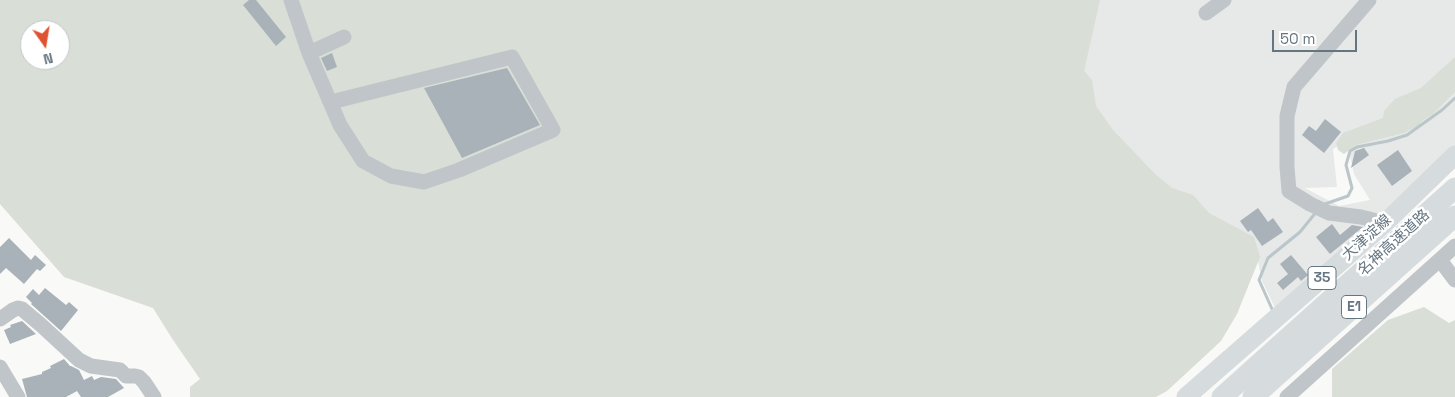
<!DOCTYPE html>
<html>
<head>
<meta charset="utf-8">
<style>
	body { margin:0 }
	#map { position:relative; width:1455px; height:397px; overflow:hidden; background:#f9f9f7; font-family:"Space Grotesk",sans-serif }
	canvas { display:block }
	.north { position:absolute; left:20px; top:20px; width:50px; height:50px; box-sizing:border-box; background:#fff; border:1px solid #c1c8cd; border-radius:50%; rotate:167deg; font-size:14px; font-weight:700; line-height:20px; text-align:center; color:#657681 }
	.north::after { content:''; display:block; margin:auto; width:18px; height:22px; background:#df5231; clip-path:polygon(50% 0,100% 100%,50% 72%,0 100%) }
	.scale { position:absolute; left:1272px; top:30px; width:85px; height:22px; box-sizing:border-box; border:2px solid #657681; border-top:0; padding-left:6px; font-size:15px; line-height:18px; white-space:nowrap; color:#657681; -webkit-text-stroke:4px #fff; paint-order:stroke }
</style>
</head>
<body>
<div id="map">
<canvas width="1455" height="397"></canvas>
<div class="north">N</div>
<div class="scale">50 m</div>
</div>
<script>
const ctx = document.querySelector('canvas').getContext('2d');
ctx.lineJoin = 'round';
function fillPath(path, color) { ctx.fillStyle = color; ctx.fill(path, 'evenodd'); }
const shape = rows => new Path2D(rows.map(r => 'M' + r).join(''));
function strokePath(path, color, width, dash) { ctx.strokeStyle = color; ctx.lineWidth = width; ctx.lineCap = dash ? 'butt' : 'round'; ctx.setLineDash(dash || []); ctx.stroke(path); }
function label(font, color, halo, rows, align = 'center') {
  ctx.font = font + ' "Space Grotesk","Noto Sans JP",sans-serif'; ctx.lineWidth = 5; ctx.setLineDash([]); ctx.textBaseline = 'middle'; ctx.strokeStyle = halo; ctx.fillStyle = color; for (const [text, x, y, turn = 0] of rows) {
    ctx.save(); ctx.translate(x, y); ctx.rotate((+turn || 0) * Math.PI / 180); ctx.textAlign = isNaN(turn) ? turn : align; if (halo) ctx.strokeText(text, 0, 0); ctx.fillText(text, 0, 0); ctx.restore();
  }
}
const built = shape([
	[1077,0,1455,0,1455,64,1389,116,1333,149,1337,187,1305,188,1339,206,1370,200,1354,174,1348,146,1455,87,1455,148,1275,308,1262,281,1255,247,1077,146]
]);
const green = shape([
	[0,0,1100,0,1084,71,1092,80,1096,106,1113,130,1156,175,1172,188,1193,195,1209,213,1254,237,1260,257,1237,314,1221,341,1167,391,1156,397,190,397,190,387,200,379,173,340,153,308,64,277,0,204],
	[30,30,60,30,60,60,30,60],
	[1455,57,1455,92,1433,114,1422,121,1418,126,1404,133,1356,145,1344,154,1338,150,1336,143,1343,133,1383,118,1384,111,1395,99,1421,88],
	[1424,307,1449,323,1455,320,1455,397,1332,397,1332,369,1388,320]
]);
const stream = shape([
	[1322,205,1348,196,1352,188,1346,165,1350,151,1357,147,1388,141,1407,135,1442,110,1455,98],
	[1272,309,1259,280,1268,258,1300,232,1317,211]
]);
const building = shape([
	[249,0,256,0,286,37,276,46,243,5],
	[332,53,337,67,327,71,321,58],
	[507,68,540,125,462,158,424,88],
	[1325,119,1341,132,1324,153,1302,135,1309,126,1316,131],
	[1364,148,1369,155,1351,168,1355,151],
	[1398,150,1412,171,1392,186,1377,165],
	[1258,208,1268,222,1273,218,1283,232,1262,246,1251,230,1248,232,1240,221],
	[1332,224,1340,235,1352,225,1363,227,1330,254,1316,237],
	[9,238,31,260,35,255,46,265,40,271,37,269,24,284,6,268,0,274,0,247],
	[1291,255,1308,275,1301,281,1298,277,1283,290,1277,283,1288,274,1280,264],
	[45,288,66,305,69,302,78,310,61,331,31,304,32,303,26,297,33,289,39,295],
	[22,321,36,334,10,344,4,330,11,327,10,325],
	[64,359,70,366,71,366,79,370,84,380,92,376,94,380,101,377,116,379,124,388,108,397,81,397,77,391,66,397,27,397,22,379,42,374,42,372,51,368,50,366]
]);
const minor = shape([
	[291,0,309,53,340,125,363,161,391,176,424,182,459,170,553,130,512,57,331,102],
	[1369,0,1294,87,1287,116,1287,167,1289,191,1310,204,1329,213,1361,217,1385,223],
	[1206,13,1224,0],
	[309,53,344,37],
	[1440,260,1455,280],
	[0,319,13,310,18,308,22,309,41,325,79,360,91,366,120,370,126,376,135,376,139,377,144,382,154,397],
	[0,367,18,397],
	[1287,397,1455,246]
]);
const major = shape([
	[1186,397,1385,223,1455,155]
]);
const highway = shape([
	[1222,397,1455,188],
	[1253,397,1455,216]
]);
const shields = [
	[1322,278,28],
	[1354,307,25]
];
const shieldNames = [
	["35",1322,278],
	["E1",1354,307]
];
const streetNames = [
	["大津淀線",1367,238,-42],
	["名神高速道路",1394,243,-42]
];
fillPath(built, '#e7e8e8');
fillPath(green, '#d9ded6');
strokePath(stream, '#bac6ca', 3);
fillPath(building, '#a9b2b8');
strokePath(minor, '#c0c5c9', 15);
strokePath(major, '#d6dbde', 19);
strokePath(highway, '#d6dbde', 21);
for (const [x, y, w] of shields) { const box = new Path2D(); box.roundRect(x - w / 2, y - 11.5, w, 23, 4); ctx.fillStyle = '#fff'; ctx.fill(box); strokePath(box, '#657681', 1); }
label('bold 14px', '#657681', null, shieldNames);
label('15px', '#657681', '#fff', streetNames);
</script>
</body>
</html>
